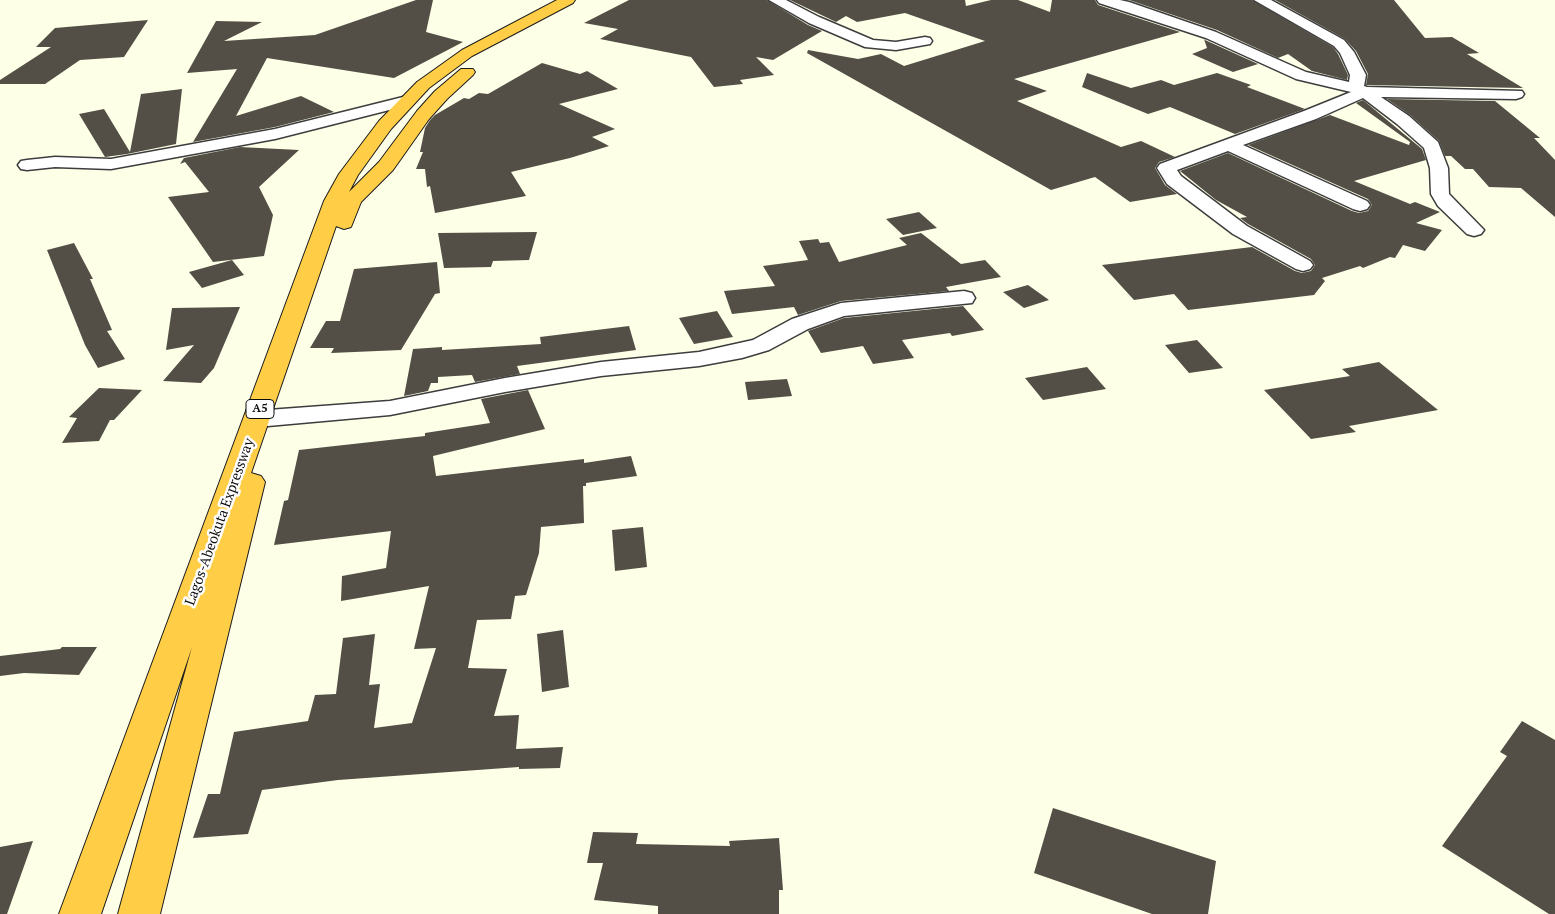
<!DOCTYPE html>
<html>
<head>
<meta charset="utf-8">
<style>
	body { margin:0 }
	canvas { display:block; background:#fdffe7 }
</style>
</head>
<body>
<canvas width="1555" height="914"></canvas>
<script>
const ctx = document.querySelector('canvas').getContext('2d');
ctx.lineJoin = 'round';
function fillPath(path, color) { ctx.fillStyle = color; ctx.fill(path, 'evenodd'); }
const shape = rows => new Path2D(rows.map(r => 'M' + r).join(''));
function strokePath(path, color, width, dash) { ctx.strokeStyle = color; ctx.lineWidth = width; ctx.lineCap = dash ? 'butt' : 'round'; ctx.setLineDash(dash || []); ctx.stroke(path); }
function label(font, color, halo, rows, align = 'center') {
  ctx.font = font + ' "PT Serif",serif'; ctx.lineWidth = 5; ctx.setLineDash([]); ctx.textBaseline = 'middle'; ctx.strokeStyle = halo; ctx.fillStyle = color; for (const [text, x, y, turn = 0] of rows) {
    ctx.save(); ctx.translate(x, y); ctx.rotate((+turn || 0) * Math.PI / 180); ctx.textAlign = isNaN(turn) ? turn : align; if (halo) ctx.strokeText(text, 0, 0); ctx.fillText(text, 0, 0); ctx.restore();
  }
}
const building = shape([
	[416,0,433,0,426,32,463,42,394,78,267,58,236,116,301,96,334,112,275,127,193,142,237,69,187,73,216,21,262,22,224,41,315,35],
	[629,0,767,0,808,25,822,31,773,60,756,57,774,75,740,80,743,84,714,87,691,57,600,39,618,29,584,23],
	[790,0,965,0,966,6,991,0,1018,0,1050,12,1052,0,1095,0,1098,5,1180,32,1014,79,1047,91,1017,101,1121,147,1141,141,1175,157,1159,162,1155,168,1165,185,1177,194,1130,202,1095,177,1051,190,807,53,808,50,858,59,881,54,904,66,985,41,905,13,857,22,846,16,836,22],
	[1129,0,1252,0,1333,47,1338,54,1348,75,1347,80,1312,71,1288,54,1278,58,1217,30],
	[1275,0,1394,0,1425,38,1452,37,1479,53,1467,54,1523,88,1366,85,1368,74,1356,51,1345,39],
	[148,20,124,57,80,60,45,84,0,84,0,80,51,47,36,47,55,28],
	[1204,39,1205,40,1258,64,1233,72,1192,54,1207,48],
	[542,63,580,74,587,71,618,89,559,104,615,129,592,137,609,146,570,158,511,172,526,196,435,213,430,186,427,187,425,169,416,169,423,152,420,152,425,128,430,120,435,115,464,98,469,99,479,93,488,94],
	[1087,73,1131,88,1161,80,1174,85,1217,73,1251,85,1247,87,1305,109,1235,134,1170,107,1148,114,1082,87],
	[182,89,176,144,127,154,105,157,79,114,104,109,130,152,141,94],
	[1387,99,1495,101,1540,138,1534,138,1555,160,1555,217,1521,188,1489,187,1473,169,1465,169,1451,156,1445,156,1439,141,1410,115],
	[1363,100,1422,149,1426,160,1354,181,1410,204,1415,202,1440,212,1416,223,1442,230,1425,251,1403,245,1395,258,1390,257,1363,268,1360,266,1322,278,1325,281,1314,295,1188,310,1174,294,1134,300,1102,265,1252,247,1295,271,1302,273,1311,271,1315,265,1311,259,1248,224,1240,218,1247,217,1216,200,1180,171,1228,153,1352,211,1359,213,1368,211,1372,205,1368,199,1248,145,1330,115,1409,145,1410,142,1356,103],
	[240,147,299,150,259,187,273,215,264,256,213,262,168,197,209,192,185,162,180,164,184,158],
	[919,212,937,228,903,235,886,219],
	[537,232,529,260,493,261,491,267,444,268,438,233],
	[921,233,961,264,985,260,1001,277,946,287,949,291,841,301,798,315,794,307,732,314,724,291,775,286,763,266,808,260,799,241,818,239,820,243,829,242,839,262,907,245,899,238],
	[74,243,93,279,90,279,112,330,107,331,125,359,98,368,85,345,47,250],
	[232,260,244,275,202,288,189,272],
	[437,262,440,293,435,294,401,350,331,353,334,348,310,348,326,321,340,321,354,269],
	[1028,285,1049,300,1024,308,1003,292],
	[963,306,984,330,952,336,950,333,902,340,914,358,873,364,863,346,821,353,808,331,844,318],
	[240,307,214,368,201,383,163,381,194,345,166,350,172,308],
	[717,311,733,337,694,344,679,318],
	[629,326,636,350,517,366,520,374,475,382,472,375,438,377,438,383,431,383,428,391,404,396,413,349,442,347,442,350,541,344,540,337],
	[1197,340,1223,368,1189,373,1165,345],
	[1379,362,1438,410,1349,426,1356,432,1311,439,1264,390,1350,376,1342,369],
	[1087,367,1106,389,1043,400,1025,378],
	[787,379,792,396,748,400,745,382],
	[99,388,142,390,114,420,110,420,99,441,62,443,77,418,69,417],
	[528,390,545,429,433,456,436,476,584,459,584,463,631,456,637,476,586,483,586,486,583,486,584,523,541,527,539,553,526,595,515,596,511,619,477,620,468,668,507,669,494,716,519,715,516,749,563,747,560,768,519,769,519,767,338,780,262,790,248,834,193,838,208,794,220,794,234,732,308,721,315,695,336,694,343,638,375,634,369,685,380,684,374,728,412,723,436,648,414,649,429,586,341,601,342,576,386,568,391,531,274,545,284,501,288,500,299,450,425,436,425,433,490,423,481,399],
	[643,527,647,567,615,571,612,530],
	[563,630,569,687,542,692,537,634],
	[62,647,97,647,79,675,24,673,0,676,0,656,60,649],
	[1522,721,1555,740,1555,914,1549,914,1442,846,1507,756,1500,752],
	[1053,808,1216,861,1208,914,1152,914,1034,873],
	[593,832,638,833,636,844,730,846,729,841,779,838,783,890,779,890,779,914,658,914,658,906,594,900,603,863,587,863],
	[33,841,7,914,0,914,0,847]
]);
const street = shape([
	[769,0,786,0,819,17,873,40,896,42,925,37,930,38,932,41,930,44,896,50,865,47,809,23,769,0],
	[1097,0,1120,0,1129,2,1216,32,1306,72,1349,82,1350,75,1340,53,1334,46,1254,0,1271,0,1344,40,1354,52,1366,75,1364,86,1367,87,1522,91,1524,94,1522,97,1516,99,1381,97,1409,116,1438,142,1448,168,1449,194,1484,230,1481,234,1474,236,1467,234,1438,206,1431,194,1430,168,1424,148,1397,124,1363,98,1316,119,1243,145,1367,201,1370,205,1367,209,1360,211,1353,209,1228,151,1177,170,1181,176,1247,226,1310,261,1313,265,1310,269,1303,271,1296,269,1233,234,1167,184,1157,168,1160,164,1304,111,1351,92,1296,79,1206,38,1099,3,1097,0],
	[407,96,413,98,415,101,413,104,275,139,111,169,55,167,27,170,21,169,18,165,21,161,27,160,55,157,111,159,275,129,407,96],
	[964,291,972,293,975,298,972,303,844,316,808,329,769,350,742,358,699,366,601,376,505,392,390,415,268,426,259,423,255,418,259,413,268,410,390,401,505,378,601,362,699,352,753,340,792,319,841,303,964,291]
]);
const highway = shape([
	[557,0,575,0,573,3,472,56,429,88,391,129,358,175,349,192,379,162,417,111,435,91,461,69,473,69,475,72,473,75,447,99,429,119,393,170,361,202,351,227,344,229,336,226,251,473,261,476,265,482,160,914,118,914,192,647,101,914,59,914,324,201,339,174,379,121,417,82,462,50,557,0]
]);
const shields = [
	[260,409,28]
];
const shieldNames = [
	["A5",260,409]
];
const streetNames = [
	["Lagos-Abeokuta Expressway",220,522,-70]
];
fillPath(building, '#534f46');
strokePath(street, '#3d3d3d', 3);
strokePath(highway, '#1b1b1b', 2);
fillPath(street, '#fff');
fillPath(highway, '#ffce46');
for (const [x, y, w] of shields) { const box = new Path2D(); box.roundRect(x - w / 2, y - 9.5, w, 19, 4); ctx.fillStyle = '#fff'; ctx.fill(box); strokePath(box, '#0a0a0a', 1); }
label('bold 12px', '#0a0a0a', null, shieldNames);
label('14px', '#0a0a0a', '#fff', streetNames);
</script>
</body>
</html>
